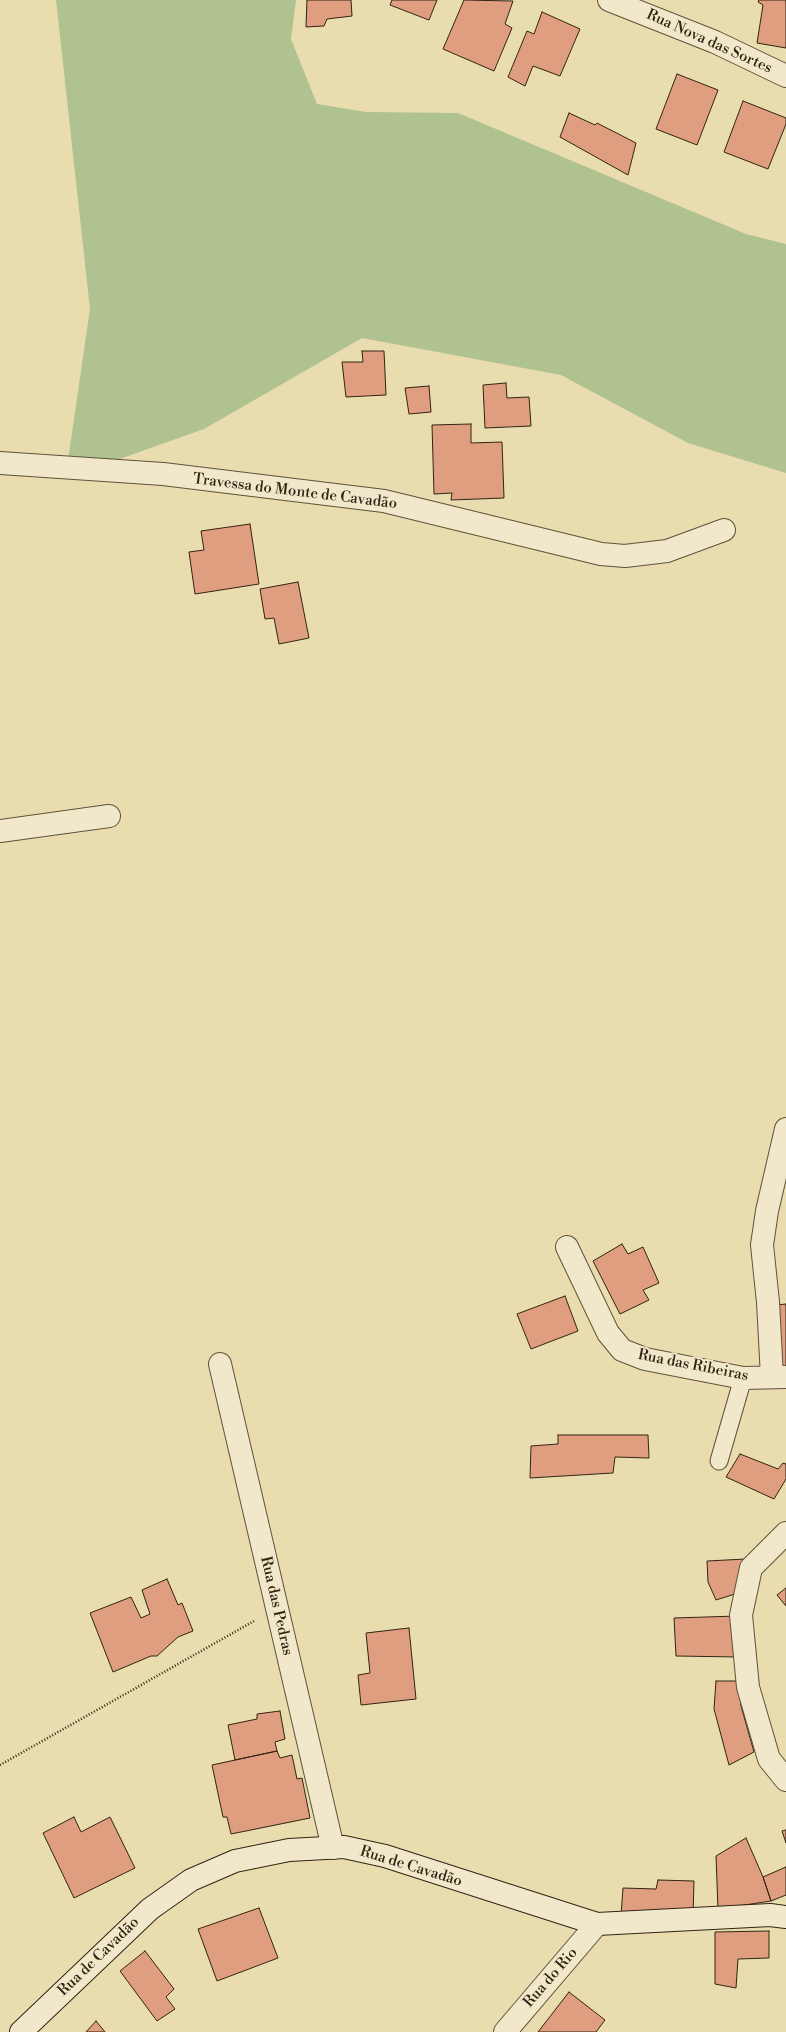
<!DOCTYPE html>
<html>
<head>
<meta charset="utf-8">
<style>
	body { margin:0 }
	canvas { display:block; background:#e9dcaf }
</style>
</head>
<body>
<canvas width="786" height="2032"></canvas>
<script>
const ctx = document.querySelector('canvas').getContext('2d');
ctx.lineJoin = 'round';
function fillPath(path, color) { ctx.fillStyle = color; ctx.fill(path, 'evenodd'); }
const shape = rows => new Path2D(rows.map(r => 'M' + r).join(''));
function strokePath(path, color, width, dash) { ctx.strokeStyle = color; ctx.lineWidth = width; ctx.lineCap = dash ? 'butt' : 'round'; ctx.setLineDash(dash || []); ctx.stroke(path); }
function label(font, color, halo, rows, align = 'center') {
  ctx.font = font + ' "Libre Bodoni",serif'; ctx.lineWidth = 4; ctx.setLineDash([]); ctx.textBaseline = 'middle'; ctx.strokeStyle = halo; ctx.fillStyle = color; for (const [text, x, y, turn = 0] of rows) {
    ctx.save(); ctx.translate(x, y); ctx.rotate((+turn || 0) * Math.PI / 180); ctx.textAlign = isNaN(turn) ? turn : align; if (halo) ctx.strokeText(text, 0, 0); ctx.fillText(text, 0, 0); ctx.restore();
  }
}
const green = shape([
	[56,0,296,0,291,39,317,104,366,112,458,113,746,234,786,244,786,473,688,443,561,375,362,338,204,429,72,476,67,467,90,309]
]);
const building = shape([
	[307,0,351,0,352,16,327,19,324,26,306,27,307,0],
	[392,0,437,0,429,20,390,5,392,0],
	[464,0,513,1,505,24,512,28,494,71,443,49,464,0],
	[759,0,786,0,786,48,757,43,763,5,758,2,759,0],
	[542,12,580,29,560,76,533,66,525,86,508,77,527,31,534,34,542,12],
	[677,74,718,90,697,145,656,129,677,74],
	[743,101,786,118,786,124,768,169,724,152,743,101],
	[569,113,595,125,597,123,636,143,628,175,560,137,569,113],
	[362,351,384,351,386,395,346,397,342,362,363,362,362,351],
	[506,383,507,398,529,397,531,426,485,428,483,385,506,383],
	[429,386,431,412,409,414,405,388,429,386],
	[471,424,471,443,502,442,504,498,451,500,452,493,434,494,432,425,471,424],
	[250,524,259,584,195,594,189,552,204,550,201,531,250,524],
	[298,582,309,638,279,644,274,618,265,619,260,589,298,582],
	[622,1244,628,1254,643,1247,659,1283,643,1290,649,1300,620,1314,593,1261,622,1244],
	[565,1296,578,1331,531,1349,517,1314,565,1296],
	[786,1304,786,1373,778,1373,777,1305,786,1304],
	[558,1435,648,1435,649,1458,615,1457,613,1473,530,1478,531,1446,558,1444,558,1435],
	[740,1454,778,1469,783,1463,786,1464,786,1479,774,1499,726,1477,740,1454],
	[746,1559,735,1594,716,1600,708,1582,707,1561,746,1559],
	[167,1579,178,1605,182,1603,193,1631,178,1637,157,1656,151,1656,113,1672,90,1613,131,1597,141,1618,150,1614,142,1590,167,1579],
	[786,1588,786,1606,777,1595,786,1588],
	[737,1616,738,1657,676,1656,674,1618,737,1616],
	[409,1628,416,1699,361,1705,358,1675,370,1673,366,1633,409,1628],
	[716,1681,739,1681,741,1706,754,1752,729,1765,714,1709,716,1681],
	[280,1711,285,1739,275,1742,277,1751,235,1760,228,1725,257,1719,257,1714,280,1711],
	[277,1751,280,1758,292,1755,297,1779,302,1778,310,1818,231,1834,227,1817,223,1817,212,1765,277,1751],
	[74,1817,81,1832,110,1817,135,1868,74,1898,43,1833,74,1817],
	[786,1830,786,1843,782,1831,786,1830],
	[746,1838,763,1877,771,1901,718,1909,716,1856,746,1838],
	[786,1867,786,1895,771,1901,763,1877,786,1867],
	[658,1880,694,1881,693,1916,621,1915,623,1888,656,1889,658,1880],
	[259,1908,278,1958,217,1981,198,1929,259,1908],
	[769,1931,769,1958,738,1959,736,1988,715,1984,715,1932,769,1931],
	[145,1951,174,1989,166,1997,175,2009,157,2021,120,1971,145,1951],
	[569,1992,605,2020,596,2032,538,2032,569,1992],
	[96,2021,105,2032,86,2032,96,2021]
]);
const path = shape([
	[0,1765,254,1621]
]);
const lane = shape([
	[719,1461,743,1378]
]);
const street = shape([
	[609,0,715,42,786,76],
	[0,463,163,474,384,501,601,554,625,556,667,551,724,530],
	[0,831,109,816],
	[567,1247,608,1333,622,1350,645,1359,743,1378,786,1377],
	[220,1364,333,1848],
	[772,1377,768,1302,762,1245,767,1211,786,1129],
	[786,1533,751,1568,741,1615,748,1687,769,1759,786,1780],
	[505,2032,597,1924]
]);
const secondary = shape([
	[21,2032,150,1909,191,1880,235,1861,289,1850,344,1847,385,1856,597,1924,770,1915,786,1917]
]);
const streetNames = [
	["Rua Nova das Sortes",709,42,24],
	["Travessa do Monte de Cavadão",295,492,7],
	["Rua das Ribeiras",693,1366,11],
	["Rua das Pedras",276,1606,77],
	["Rua de Cavadão",411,1867,17],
	["Rua de Cavadão",99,1957,-44],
	["Rua do Rio",551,1978,-49]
];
fillPath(green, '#b0c290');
fillPath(building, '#df9e80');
strokePath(building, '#312413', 1);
strokePath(lane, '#5f523a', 19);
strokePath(street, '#5f523a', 24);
strokePath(secondary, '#312413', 24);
strokePath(path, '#312413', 2.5, [1, 2]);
strokePath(lane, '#f1e8cb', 17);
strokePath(street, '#f1e8cb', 22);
strokePath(secondary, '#f1e8cb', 22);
label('15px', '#312413', '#f1e8cb', streetNames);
</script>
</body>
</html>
